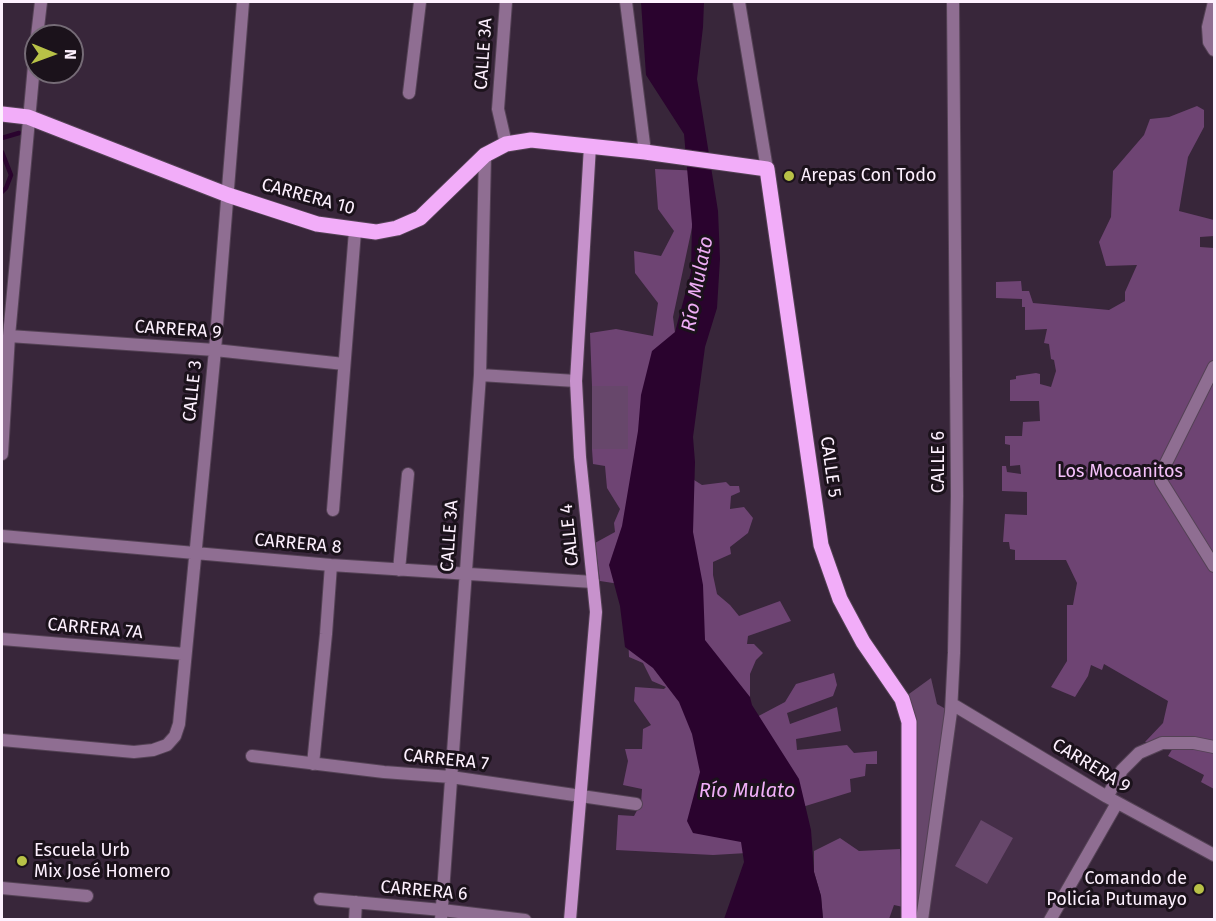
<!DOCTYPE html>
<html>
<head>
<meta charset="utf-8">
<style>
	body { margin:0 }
	#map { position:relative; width:1216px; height:921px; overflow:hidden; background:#38263a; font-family:"Fira Sans",sans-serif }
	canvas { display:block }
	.frame { position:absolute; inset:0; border:3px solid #fdf0fe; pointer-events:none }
	.north { position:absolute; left:24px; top:24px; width:60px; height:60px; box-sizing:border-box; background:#1b121b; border:2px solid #756b76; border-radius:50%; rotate:91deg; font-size:16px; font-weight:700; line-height:24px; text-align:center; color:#fdf0fe }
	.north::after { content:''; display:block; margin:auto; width:21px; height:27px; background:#b8c147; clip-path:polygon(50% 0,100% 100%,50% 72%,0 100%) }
</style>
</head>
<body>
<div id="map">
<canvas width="1216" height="921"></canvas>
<div class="frame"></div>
<div class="north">N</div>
</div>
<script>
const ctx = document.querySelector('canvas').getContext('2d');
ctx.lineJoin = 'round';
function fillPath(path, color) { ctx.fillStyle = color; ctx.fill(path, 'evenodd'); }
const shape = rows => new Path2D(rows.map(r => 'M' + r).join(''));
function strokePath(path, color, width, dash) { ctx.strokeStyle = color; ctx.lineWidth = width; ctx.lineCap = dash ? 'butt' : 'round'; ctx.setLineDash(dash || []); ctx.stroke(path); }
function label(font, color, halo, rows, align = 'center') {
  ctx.font = font + ' "Fira Sans",sans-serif'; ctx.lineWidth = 6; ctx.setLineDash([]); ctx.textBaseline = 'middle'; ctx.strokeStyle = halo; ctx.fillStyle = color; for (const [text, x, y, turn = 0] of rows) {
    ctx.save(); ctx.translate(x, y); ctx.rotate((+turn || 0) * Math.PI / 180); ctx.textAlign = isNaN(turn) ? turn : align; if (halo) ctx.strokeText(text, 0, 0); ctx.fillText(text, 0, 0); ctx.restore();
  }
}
const built = shape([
	[952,704,1117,803,1050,919,922,920]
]);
const green = shape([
	[628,385,628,449,592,449,592,386],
	[931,678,937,704,951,712,922,919,909,919,902,699],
	[981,820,1013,838,987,884,955,866]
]);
const forest = shape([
	[1197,106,1204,110,1204,127,1188,157,1179,211,1214,220,1214,236,1200,237,1200,247,1214,248,1214,789,1201,782,1204,775,1168,756,1176,743,1145,742,1163,723,1168,701,1104,664,1102,670,1091,665,1088,676,1075,697,1051,687,1067,661,1067,605,1073,605,1077,583,1066,560,1015,560,1015,550,1010,549,1009,542,1003,542,1005,514,1027,515,1027,492,1002,491,1002,466,1006,466,1007,472,1021,474,1020,465,1010,466,1010,445,1005,444,1005,436,1022,436,1023,422,1040,421,1039,401,1010,401,1010,380,1016,379,1016,376,1036,373,1040,374,1040,384,1051,387,1056,371,1054,360,1051,359,1049,344,1044,343,1047,329,1025,330,1025,307,1022,307,1022,299,996,298,996,282,1021,281,1022,291,1029,291,1033,303,1109,310,1125,301,1125,292,1137,265,1106,266,1099,242,1111,217,1113,171,1144,135,1150,119,1169,117],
	[655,169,704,171,673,317,681,380,654,512,747,853,713,855,616,850,618,815,634,816,641,803,642,789,623,785,628,761,625,749,642,749,643,729,651,725,634,701,635,687,664,689,666,687,652,681,643,663,629,657,626,585,600,581,595,543,615,532,614,523,620,509,607,488,605,466,593,464,592,449,628,449,628,386,592,386,590,333,616,329,653,336,658,303,635,273,634,251,661,256,674,231,658,209],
	[691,478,702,485,726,482,730,486,739,486,740,492,731,496,730,509,744,507,753,518,748,533,730,547,731,554,713,562,713,575,717,594,730,605,739,616,780,601,791,621,748,636,747,644,754,644,763,653,756,660,750,674,750,697,735,699,672,578],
	[834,673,837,685,833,696,787,713,790,724,837,707,841,731,796,739,797,750,847,745,854,753,877,751,877,764,866,764,865,776,850,779,851,792,786,812,751,720,785,702,796,684],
	[840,838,859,851,900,849,903,907,894,905,889,919,823,919,821,896,814,872,814,851]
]);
const water = shape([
	[641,2,704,2,703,27,697,79,718,211,720,259,717,308,705,347,693,437,695,462,693,532,703,585,705,640,750,697,752,705,799,779,811,830,814,872,821,896,823,919,724,919,744,862,741,842,693,833,687,821,700,772,692,734,679,702,653,668,625,647,620,606,609,565,622,526,638,431,641,395,652,351,675,332,691,272,692,224,684,134,646,75]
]);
const stream = shape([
	[2,138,19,133],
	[2,152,11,175,6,188,2,192],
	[2,321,4,323]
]);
const minor = shape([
	[506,2,498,109,506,144],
	[626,2,645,152],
	[739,2,767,169],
	[1214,2,1208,27,1209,42,1214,50],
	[37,36,41,2],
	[409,93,420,2],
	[9,336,215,350,344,364],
	[1214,367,1163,469,1161,481,1214,566],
	[480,375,576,381],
	[2,454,9,336,36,44],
	[333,510,355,231],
	[2,536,331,565,593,582],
	[399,570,408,474],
	[2,639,185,654],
	[952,704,1107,797,1214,855],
	[2,740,134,752,153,750,167,745,175,736,179,724,215,350,243,2],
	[252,756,384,772,451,777,636,804],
	[313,764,326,634,331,565],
	[1107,797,1122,770,1139,753,1162,743,1194,743,1214,747],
	[2,888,87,896],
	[320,899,442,910,525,920],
	[355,920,356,902],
	[441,920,480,375,485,155],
	[922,920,951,712,954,653,957,496,953,2],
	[1050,920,1117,803]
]);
const secondary = shape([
	[570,920,596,612,580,457,576,381,590,146]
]);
const primary = shape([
	[2,114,28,117,228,195,317,224,376,232,397,228,420,218,485,155,506,144,531,140,645,152,767,169,821,545,840,599,863,642,902,699,909,722,909,920]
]);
const markers = [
	[789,176,6,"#b8c147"],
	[22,861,6,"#b8c147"],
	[1199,889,6,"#b8c147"]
];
const streetNames = [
	["CALLE 3A",484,54,-86],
	["CARRERA 10",308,197,15],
	["CARRERA 9",178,330,4],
	["CALLE 3",193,391,-84],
	["CALLE 6",939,462,-90],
	["CALLE 5",830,467,82],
	["CALLE 4",570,535,-96],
	["CALLE 3A",450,536,-86],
	["CARRERA 8",298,544,5],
	["CARRERA 7A",95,629,5],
	["CARRERA 7",446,760,6],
	["CARRERA 9",1091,766,31],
	["CARRERA 6",424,891,5]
];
const poiNames = [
	["Arepas Con Todo",801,176],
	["Escuela Urb",34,851],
	["Mix José Homero",34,872],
	["Comando de",1187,879,"right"],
	["Policía Putumayo",1187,900,"right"]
];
const parkNames = [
	["Los Mocoanitos",1120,472]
];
const waterNames = [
	["Río Mulato",698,284,-79],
	["Río Mulato",747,791]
];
fillPath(built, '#452e48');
fillPath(green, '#67476b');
fillPath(forest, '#6e4473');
fillPath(water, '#2a032e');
strokePath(stream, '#2a032e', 4.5);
strokePath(minor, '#544255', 14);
strokePath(secondary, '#544255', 14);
strokePath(primary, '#544255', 17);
strokePath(minor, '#8f6e92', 12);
strokePath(secondary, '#c792cc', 12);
strokePath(primary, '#f2adf9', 15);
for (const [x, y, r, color] of markers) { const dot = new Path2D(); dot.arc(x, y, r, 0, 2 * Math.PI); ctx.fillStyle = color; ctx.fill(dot); strokePath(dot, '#1b121b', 2); }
label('18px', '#fdf0fe', '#1b121b', streetNames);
label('18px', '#fdf0fe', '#1b121b', poiNames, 'left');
label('18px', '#f5c1fa', '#1b121b', parkNames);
label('italic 20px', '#efaef6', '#1b121b', waterNames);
</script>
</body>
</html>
